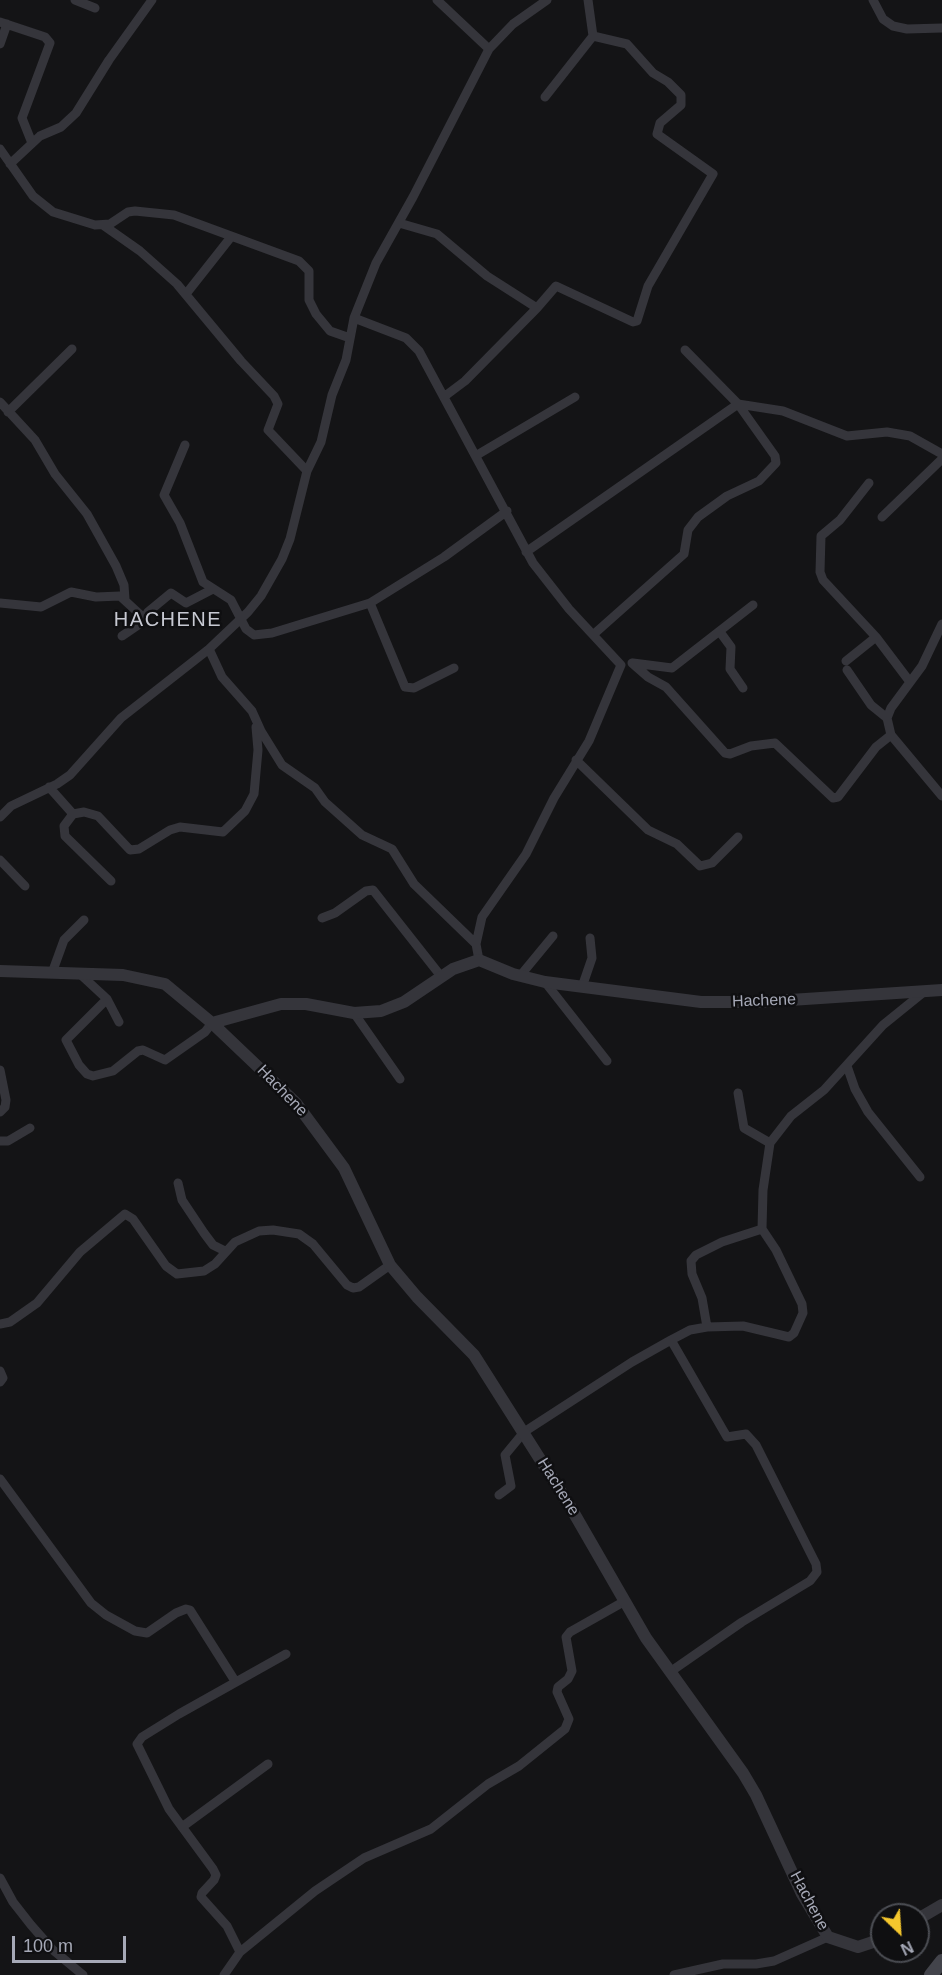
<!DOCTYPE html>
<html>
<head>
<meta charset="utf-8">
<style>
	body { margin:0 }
	#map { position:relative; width:942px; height:1975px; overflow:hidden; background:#141416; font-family:Arial,sans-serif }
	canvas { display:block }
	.north { position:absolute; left:870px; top:1903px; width:60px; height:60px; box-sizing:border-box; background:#0f0f11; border:2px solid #4b4d53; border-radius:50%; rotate:155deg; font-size:16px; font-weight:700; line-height:24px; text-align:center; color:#a6a9b7 }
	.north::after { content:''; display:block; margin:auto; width:21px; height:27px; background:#f5c72d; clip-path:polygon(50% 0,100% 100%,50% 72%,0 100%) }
	.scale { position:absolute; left:12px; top:1936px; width:114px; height:27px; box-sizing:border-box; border:3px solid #a6a9b7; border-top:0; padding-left:8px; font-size:18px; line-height:21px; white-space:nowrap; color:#a6a9b7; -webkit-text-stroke:4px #0f0f11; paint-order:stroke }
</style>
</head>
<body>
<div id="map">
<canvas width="942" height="1975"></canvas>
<div class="north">N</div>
<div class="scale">100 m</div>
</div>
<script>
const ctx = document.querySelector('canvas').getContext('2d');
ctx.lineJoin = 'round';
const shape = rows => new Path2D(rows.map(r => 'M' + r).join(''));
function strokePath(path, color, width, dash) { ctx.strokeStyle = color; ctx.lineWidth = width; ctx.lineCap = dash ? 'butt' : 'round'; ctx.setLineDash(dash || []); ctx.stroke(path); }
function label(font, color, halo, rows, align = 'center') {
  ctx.font = font + ' Arial,sans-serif'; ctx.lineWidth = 5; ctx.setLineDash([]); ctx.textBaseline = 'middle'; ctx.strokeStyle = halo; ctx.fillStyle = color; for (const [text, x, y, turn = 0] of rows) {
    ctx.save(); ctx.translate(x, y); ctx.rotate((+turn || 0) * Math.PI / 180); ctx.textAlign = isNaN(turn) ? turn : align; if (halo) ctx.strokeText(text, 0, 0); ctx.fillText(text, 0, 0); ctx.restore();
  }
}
const minor = shape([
	[75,0,95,8],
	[437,0,489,49],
	[873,0,883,19,893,26,907,29,942,28],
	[0,22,45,37,50,43,22,118,32,143],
	[0,44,7,24],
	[545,97,593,36],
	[0,149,33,196,53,212,95,225,110,224,128,212,135,211,174,215,299,261,309,271,309,300,316,314,330,331,350,338],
	[10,164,40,136,61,127,76,113,109,60,152,0],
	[399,223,437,234,487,276,537,308,556,286,633,322,637,321,648,286,713,174,657,134,660,123,681,105,681,95,668,82,653,73,627,44,593,36,588,0],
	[103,225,140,251,177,284,241,361,274,396,278,404,268,430,307,471],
	[186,294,231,237],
	[354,318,406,338,419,351,533,563,569,609,621,665,589,741,554,798,526,854,482,917,476,944,479,960],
	[445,396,465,381,537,308],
	[0,402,35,440,55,474,87,514,116,566,124,585,125,599],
	[8,412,72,349],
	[185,445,164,495,180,523,203,582,231,600,246,629,254,635,272,633,370,603,444,557,507,511],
	[477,455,575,397],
	[869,483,840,520,821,536,820,572,823,580,876,637,910,682],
	[882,517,942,459],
	[526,552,738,404,783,411,847,436,887,432,910,436,942,454],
	[0,603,41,607,71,592,96,597,120,596,145,619],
	[370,603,405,687,414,688,454,668],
	[942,624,922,666,891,708,887,718,891,735,942,796],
	[720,632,731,647,730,669,743,688],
	[594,634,684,554,688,530,698,517,727,496,759,481,776,463,775,456,738,404,685,350],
	[122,636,141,623,148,612,171,593,186,603,213,589],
	[209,649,222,677,252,711,261,731,282,765,315,788,325,802,362,835,392,849,414,884,476,944],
	[846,661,876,637],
	[632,663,648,677,666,687,725,753,730,754,751,746,775,743,833,798,838,797,876,747,891,735],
	[633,663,672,668,753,605],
	[847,670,871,705,887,718],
	[576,760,648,830,677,844,700,866,712,863,738,837],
	[49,787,73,814,84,812,98,816,130,850,139,849,170,830,180,827,223,832,245,811,254,794,258,750,256,727],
	[73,814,64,826,65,836,111,881],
	[0,817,11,806,57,784,70,775,121,718,209,649,248,612,261,596,282,559,290,539,307,471,321,442,332,395,346,360,354,318,376,263,413,197,489,49,513,24,547,0],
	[0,860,25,886],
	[322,918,335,913,366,891,373,890,440,975],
	[52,973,64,940,84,920],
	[80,974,107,999,119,1022],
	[520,976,553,936],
	[545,982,607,1061],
	[582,987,592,958,590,938],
	[107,999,66,1040,79,1065,87,1074,93,1076,113,1071,138,1051,143,1050,165,1060,205,1032,212,1023],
	[354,1013,400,1079],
	[847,1066,855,1089,868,1112,920,1177],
	[0,1070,6,1100,5,1107,0,1112],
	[738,1093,744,1128,770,1143],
	[0,1141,8,1141,30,1128],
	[178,1183,182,1200,204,1233,213,1245,225,1251],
	[0,1324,10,1322,37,1303,80,1252,125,1214,133,1219,166,1266,177,1274,204,1271,215,1264,235,1242,259,1231,273,1230,299,1234,313,1244,347,1285,353,1288,359,1287,390,1265],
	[707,1327,702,1298,692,1274,691,1261,696,1255,722,1242,762,1229],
	[0,1371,3,1378,0,1382],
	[0,1479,91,1603,106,1615,135,1631,147,1633,176,1613,186,1609,190,1610,235,1681],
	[499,1495,511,1486,505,1455,524,1432,632,1362,671,1340,690,1330,707,1327,743,1326,789,1337,794,1333,803,1313,802,1304,776,1250,762,1229,763,1190,770,1143,791,1116,824,1090,883,1025,925,991],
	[670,1672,742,1622,810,1581,817,1572,816,1564,756,1445,746,1434,727,1437,671,1340],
	[182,1827,268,1764],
	[0,1878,13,1902,31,1925,53,1950,83,1975],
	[240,1952,227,1926,201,1897,202,1893,214,1880,216,1875,213,1869,169,1809,137,1744,142,1737,179,1714,286,1654],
	[224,1975,240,1952,315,1891,364,1858,431,1829,488,1784,519,1766,565,1729,569,1719,557,1692,558,1687,568,1679,572,1671,566,1637,570,1632,625,1601],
	[674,1975,723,1964,756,1964,774,1961,828,1937]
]);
const tertiary = shape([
	[0,971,123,975,165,984,212,1023,296,1103,344,1168,390,1265,417,1297,474,1355,571,1508,646,1638,743,1773,756,1795,802,1894,828,1937,858,1947,882,1939],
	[212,1023,281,1004,306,1004,354,1013,381,1011,404,1002,453,969,479,960,513,974,545,982,701,1002,760,1002,942,990],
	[918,1919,942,1905]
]);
const secondary = shape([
	[931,1975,942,1961]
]);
const streetNames = [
	["Hachene",764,1001,-2],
	["Hachene",282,1091,46],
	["Hachene",558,1487,58],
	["Hachene",809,1901,62]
];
const quarterNames = [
	["HACHENE",168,620]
];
strokePath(minor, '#35353b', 9);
strokePath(tertiary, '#35353b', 12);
strokePath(secondary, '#43444b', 14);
label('16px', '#a6a9b7', '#0f0f11', streetNames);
ctx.letterSpacing = '1.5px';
label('20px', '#c7c9d2', '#0f0f11', quarterNames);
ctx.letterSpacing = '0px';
</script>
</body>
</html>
